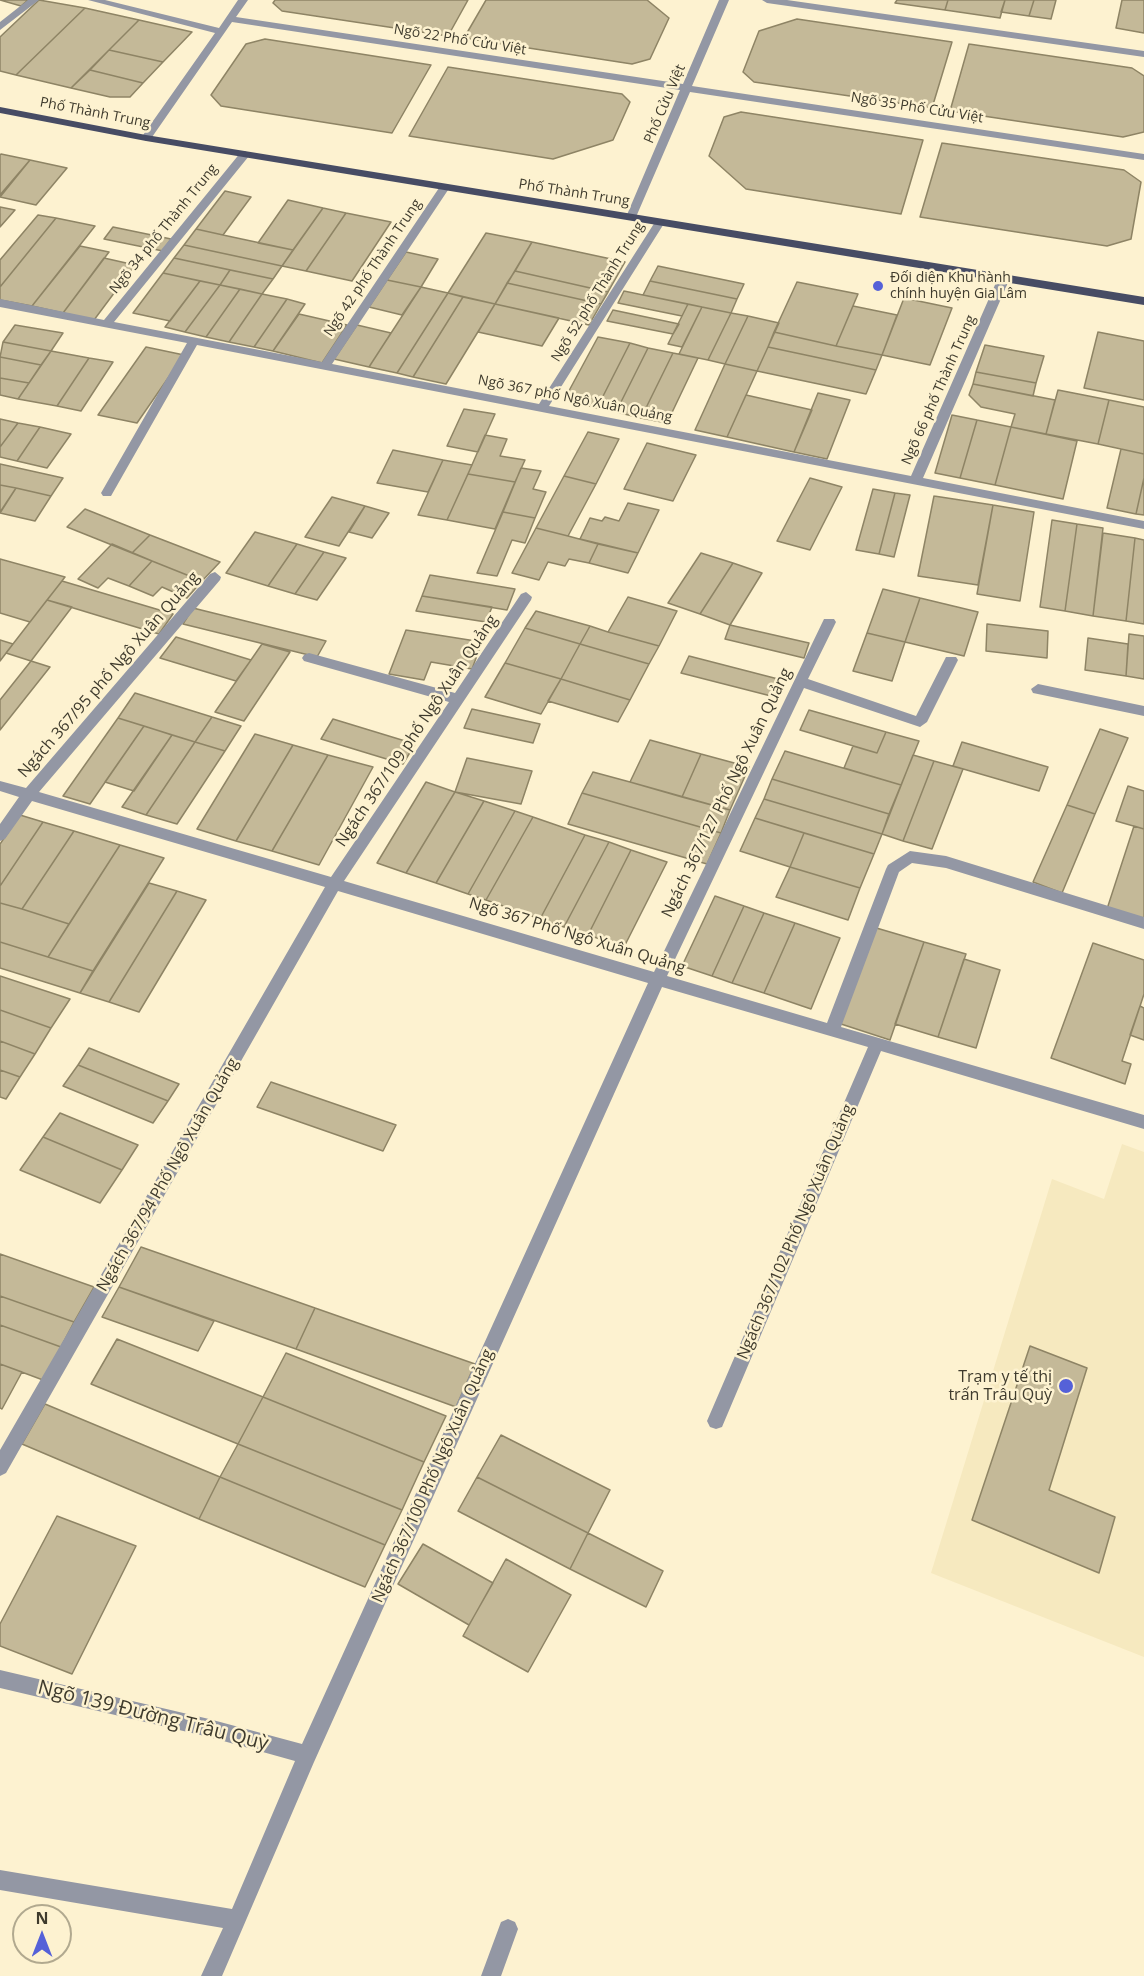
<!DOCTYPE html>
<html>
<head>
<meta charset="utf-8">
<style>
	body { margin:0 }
	#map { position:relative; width:1144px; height:1976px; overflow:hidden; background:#fdf2d0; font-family:"Open Sans",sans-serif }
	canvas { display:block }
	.north { position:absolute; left:12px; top:1904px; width:60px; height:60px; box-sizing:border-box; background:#fdf2d0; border:2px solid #b1a98f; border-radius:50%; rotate:0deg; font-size:16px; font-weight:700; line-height:24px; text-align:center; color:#3f3b2d }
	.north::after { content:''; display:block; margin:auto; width:21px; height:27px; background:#5561d8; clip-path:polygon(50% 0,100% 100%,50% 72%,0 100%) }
</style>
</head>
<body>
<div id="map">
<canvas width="1144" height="1976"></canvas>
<div class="north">N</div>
</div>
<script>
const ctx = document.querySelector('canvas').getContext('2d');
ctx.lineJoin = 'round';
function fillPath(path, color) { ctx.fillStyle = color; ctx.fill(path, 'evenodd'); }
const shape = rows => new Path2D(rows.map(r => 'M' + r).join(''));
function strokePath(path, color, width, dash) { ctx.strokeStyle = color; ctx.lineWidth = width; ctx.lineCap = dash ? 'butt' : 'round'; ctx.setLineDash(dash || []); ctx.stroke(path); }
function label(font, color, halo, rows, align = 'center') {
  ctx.font = font + ' "Open Sans",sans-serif'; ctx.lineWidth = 5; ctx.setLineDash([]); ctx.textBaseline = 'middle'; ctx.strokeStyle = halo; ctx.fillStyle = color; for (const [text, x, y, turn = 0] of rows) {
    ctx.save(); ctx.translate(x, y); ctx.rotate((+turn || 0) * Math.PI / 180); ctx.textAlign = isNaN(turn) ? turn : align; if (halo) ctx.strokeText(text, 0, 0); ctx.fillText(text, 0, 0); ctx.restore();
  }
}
const built = shape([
	[1122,1144,1144,1152,1144,1657,931,1573,1052,1179,1104,1199]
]);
const building = shape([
	[0,0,28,0,21,6,0,0],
	[39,0,85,8,16,75,0,71,0,37,39,0],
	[275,0,468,0,448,36,282,11,273,3,275,0],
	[486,0,647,0,669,18,650,59,632,64,464,38,486,0],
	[897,0,948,0,945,10,895,3,897,0],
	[948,0,1005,0,1000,18,945,10,948,0],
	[1005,0,1034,0,1029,16,1001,12,1005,0],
	[1034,0,1056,0,1051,19,1029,16,1034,0],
	[1122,0,1144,0,1144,33,1116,28,1122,0],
	[85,8,139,20,71,88,16,75,85,8],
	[797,19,952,42,932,108,754,82,743,72,759,31,797,19],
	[139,20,192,32,163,62,109,50,139,20],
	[265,39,431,65,392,133,221,106,211,95,246,44,265,39],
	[969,44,1132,68,1144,76,1144,132,1123,137,950,111,969,44],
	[109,50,163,62,143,83,90,70,109,50],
	[448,67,622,94,630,102,613,140,553,159,409,136,448,67],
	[90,70,143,83,130,97,110,97,71,88,90,70],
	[741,112,923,140,901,214,746,189,709,156,724,117,741,112],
	[942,143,1124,170,1141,182,1131,239,1107,246,920,217,942,143],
	[1,154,30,160,0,195,0,155,1,154],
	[30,160,67,168,36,205,0,197,30,160],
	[225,191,251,197,223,235,196,229,225,191],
	[288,200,323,208,293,250,258,243,288,200],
	[0,207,15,210,0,227,0,207],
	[323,208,346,213,306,271,282,266,323,208],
	[346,213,391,222,352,281,306,271,346,213],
	[38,215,56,218,0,287,0,260,38,215],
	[56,218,95,226,32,306,0,300,0,287,56,218],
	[113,227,171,239,163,251,104,239,113,227],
	[196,229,223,235,293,250,282,266,184,245,196,229],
	[486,233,532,242,495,304,448,293,486,233],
	[532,242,625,262,608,292,515,271,532,242],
	[184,245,282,266,273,279,174,258,184,245],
	[80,246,109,252,63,313,32,306,80,246],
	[406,252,438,259,421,287,387,280,406,252],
	[104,258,135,265,94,320,63,313,104,258],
	[174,258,230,270,220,285,163,273,174,258],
	[658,266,744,284,737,299,650,281,658,266],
	[230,270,273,279,262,294,220,285,230,270],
	[515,271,608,292,601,304,507,283,515,271],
	[163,273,200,281,170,321,133,313,163,273],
	[387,280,421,287,402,315,369,307,387,280],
	[200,281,220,285,185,332,165,327,200,281],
	[650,281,737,299,731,313,643,295,650,281],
	[797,282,858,294,836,346,774,332,797,282],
	[507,283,601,304,589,325,495,304,507,283],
	[220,285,240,289,206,337,185,332,220,285],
	[421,287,448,293,397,373,369,367,421,287],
	[240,289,262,294,229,342,206,337,240,289],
	[624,291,643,295,688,304,682,316,618,303,624,291],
	[448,293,463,297,413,377,397,373,448,293],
	[262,294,287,299,254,347,229,342,262,294],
	[463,297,495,304,446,384,413,377,463,297],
	[904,298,952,308,930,365,882,355,904,298],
	[287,299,305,304,273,351,254,347,287,299],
	[495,304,559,318,542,346,478,332,495,304],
	[688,304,702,307,682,347,668,344,688,304],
	[853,306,897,315,882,355,836,346,853,306],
	[702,307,731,313,708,360,679,354,702,307],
	[613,310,679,324,673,334,607,321,613,310],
	[731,313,748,316,725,364,708,360,731,313],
	[299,314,347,325,322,363,273,351,299,314],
	[748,316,779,323,757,371,725,364,748,316],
	[15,325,63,333,51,351,3,342,15,325],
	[357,325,391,333,369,367,334,359,357,325],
	[774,332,836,346,882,355,876,370,768,347,774,332],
	[1098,332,1144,341,1144,400,1084,388,1098,332],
	[598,337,630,343,597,408,564,400,598,337],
	[3,342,51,351,41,365,0,357,3,342],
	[630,343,648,348,616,412,597,408,630,343],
	[985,345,1044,356,1036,383,976,372,985,345],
	[146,347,184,355,137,423,98,415,146,347],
	[768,347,876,370,866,394,757,371,768,347],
	[648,348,673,353,641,418,616,412,648,348],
	[51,351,89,358,57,406,18,399,51,351],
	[673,353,698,358,667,423,641,418,673,353],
	[0,357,41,365,29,383,0,378,0,357],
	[89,358,113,362,81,411,57,406,89,358],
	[725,364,757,371,727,437,695,430,725,364],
	[976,372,1036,383,1033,396,973,384,976,372],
	[0,378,29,383,18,399,0,395,0,378],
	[973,384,1055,400,1046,434,1011,427,1015,414,981,407,969,395,973,384],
	[1058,390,1109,400,1098,444,1046,434,1058,390],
	[818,393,850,400,827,459,794,452,818,393],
	[746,395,812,410,794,452,727,437,746,395],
	[1109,400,1144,407,1144,454,1098,444,1109,400],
	[464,409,495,414,478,452,447,446,464,409],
	[952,415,977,420,960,478,935,473,952,415],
	[0,419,18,423,0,447,0,419],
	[977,420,1011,427,995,485,960,478,977,420],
	[18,423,40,427,17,461,0,457,0,447,18,423],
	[40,427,71,434,47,468,17,461,40,427],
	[1011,427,1077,441,1063,499,995,485,1011,427],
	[588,432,619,439,596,484,564,476,588,432],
	[485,435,507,439,500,456,525,460,515,482,468,474,485,435],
	[647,443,696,455,673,501,624,489,647,443],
	[1121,449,1144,454,1144,478,1136,514,1107,508,1121,449],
	[393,450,443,460,428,492,377,483,393,450],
	[443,460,472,465,447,520,418,515,443,460],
	[0,464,63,478,51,496,16,488,0,485,0,464],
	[521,468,541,471,533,489,546,492,535,518,503,512,521,468],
	[468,474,515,482,495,529,447,520,468,474],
	[564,476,596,484,568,536,536,528,564,476],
	[810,478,842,487,810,550,777,541,810,478],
	[1144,478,1144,515,1136,514,1144,478],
	[0,485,16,488,0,512,0,485],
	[16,488,51,496,35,521,0,513,16,488],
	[873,489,895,493,879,554,856,550,873,489],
	[895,493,910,495,894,557,879,554,895,493],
	[934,496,993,505,978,585,918,576,934,496],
	[332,497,365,506,339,546,305,537,332,497],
	[628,503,659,510,638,553,580,539,590,518,602,521,605,517,619,521,628,503],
	[993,505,1034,512,1020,601,977,594,993,505],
	[365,506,389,513,372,538,349,532,365,506],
	[85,509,150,535,132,553,67,527,85,509],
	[503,512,535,518,525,543,512,540,497,576,477,573,503,512],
	[1052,520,1077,524,1065,611,1040,607,1052,520],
	[1077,524,1103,528,1093,616,1065,611,1077,524],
	[536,528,568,536,598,544,589,563,569,559,565,566,548,562,539,580,512,573,536,528],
	[255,532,297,544,268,586,226,573,255,532],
	[1103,533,1135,538,1126,621,1093,616,1103,533],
	[150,535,220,562,202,581,132,553,150,535],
	[1135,538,1144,540,1144,624,1126,621,1135,538],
	[112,544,152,561,129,586,108,578,98,588,78,579,112,544],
	[297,544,324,552,295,594,268,586,297,544],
	[598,544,638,553,628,573,589,563,598,544],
	[324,552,346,558,317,600,295,594,324,552],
	[701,553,733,563,700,614,668,603,701,553],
	[0,559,65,577,30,622,0,613,0,559],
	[152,561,202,581,187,598,162,587,153,596,129,586,152,561],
	[733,563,762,573,730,625,700,614,733,563],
	[430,575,515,589,507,610,422,596,430,575],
	[62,581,173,614,159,634,47,600,62,581],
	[883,589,920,598,905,642,867,633,883,589],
	[422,596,492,607,486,622,416,611,422,596],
	[628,597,677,611,659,646,608,632,628,597],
	[920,598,978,612,964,656,905,642,920,598],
	[47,600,72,607,31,661,6,653,47,600],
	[193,608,326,641,317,657,183,624,193,608],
	[536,611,590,626,580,644,525,628,536,611],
	[987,624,1048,631,1047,658,986,651,987,624],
	[730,625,809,643,804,658,725,639,730,625],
	[590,626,608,632,659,646,649,664,580,644,590,626],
	[525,628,580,644,561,679,505,663,525,628],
	[406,630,482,642,472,669,431,662,424,680,389,674,406,630],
	[867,633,905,642,892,681,853,671,867,633],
	[1129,634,1144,636,1144,679,1126,676,1129,634],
	[176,637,251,660,236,681,160,658,176,637],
	[1088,638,1128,644,1126,676,1085,670,1088,638],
	[0,640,13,644,0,661,0,640],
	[262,644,290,652,244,721,215,712,262,644],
	[580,644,649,664,630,700,561,679,580,644],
	[689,656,778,679,771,696,681,673,689,656],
	[31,661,50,667,0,730,0,700,31,661],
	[505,663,561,679,541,714,485,697,505,663],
	[561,679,630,700,618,722,548,701,561,679],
	[135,693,212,717,195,742,118,718,135,693],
	[472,709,540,724,533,743,464,728,472,709],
	[809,710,886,732,877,753,800,730,809,710],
	[212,717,241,726,225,751,195,742,212,717],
	[118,718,144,726,90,804,63,796,118,718],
	[333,719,415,744,403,764,321,739,333,719],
	[144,726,172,735,134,791,105,782,144,726],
	[1100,729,1128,738,1095,814,1067,805,1100,729],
	[886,732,919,741,901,785,844,768,853,746,877,753,886,732],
	[255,734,293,745,236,841,197,829,255,734],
	[172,735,195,742,146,815,122,807,172,735],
	[650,740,701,754,682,797,630,782,650,740],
	[195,742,225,751,177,824,146,815,195,742],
	[962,742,1048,767,1039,791,953,766,962,742],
	[293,745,328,755,272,851,236,841,293,745],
	[785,751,901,785,889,814,772,779,785,751],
	[701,754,749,767,730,810,682,797,701,754],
	[328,755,373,767,319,865,272,851,328,755],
	[913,755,934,761,903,841,882,834,913,755],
	[467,758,532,771,521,804,455,792,467,758],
	[934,761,963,769,932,849,903,841,934,761],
	[593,772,630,782,730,810,721,833,582,793,593,772],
	[772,779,889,814,882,834,764,799,772,779],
	[426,782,455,792,406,873,377,863,426,782],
	[1128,786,1144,791,1144,829,1116,821,1128,786],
	[455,792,484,801,436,883,406,873,455,792],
	[582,793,721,833,707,864,568,824,582,793],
	[764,799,882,834,874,854,755,818,764,799],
	[484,801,515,811,468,894,436,883,484,801],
	[1067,805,1095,814,1062,893,1033,882,1067,805],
	[515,811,533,817,486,900,468,894,515,811],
	[20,815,43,822,0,886,0,844,20,815],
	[533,817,585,835,540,919,486,900,533,817],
	[755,818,804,833,790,867,740,851,755,818],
	[43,822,74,831,22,909,0,903,0,886,43,822],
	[1134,826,1144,829,1144,920,1107,909,1134,826],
	[74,831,120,845,69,924,22,909,74,831],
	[804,833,874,854,860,888,790,867,804,833],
	[585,835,609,842,564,927,540,919,585,835],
	[609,842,631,850,588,935,564,927,609,842],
	[120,845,164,858,93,971,48,957,120,845],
	[631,850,667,862,624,947,588,935,631,850],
	[790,867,860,888,848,920,776,897,790,867],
	[149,883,177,891,109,1002,80,993,149,883],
	[177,891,206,900,139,1012,109,1002,177,891],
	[715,896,744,906,712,976,682,966,715,896],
	[0,903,22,909,69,924,48,957,0,942,0,903],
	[744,906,764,913,732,983,712,976,744,906],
	[764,913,795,923,764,993,732,983,764,913],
	[795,923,840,938,811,1009,764,993,795,923],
	[873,927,924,942,890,1040,838,1023,873,927],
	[0,942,48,957,93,971,80,993,0,968,0,942],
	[924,942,966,954,938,1037,895,1024,924,942],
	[1093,943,1144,960,1144,994,1122,1061,1131,1064,1125,1084,1051,1058,1093,943],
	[964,959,1000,970,976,1048,938,1037,964,959],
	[0,976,70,999,51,1028,0,1010,0,976],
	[1140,1006,1144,1008,1144,1040,1130,1035,1140,1006],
	[0,1010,51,1028,35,1054,0,1041,0,1010],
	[0,1041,35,1054,20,1077,0,1070,0,1041],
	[89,1048,179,1084,168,1101,78,1065,89,1048],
	[78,1065,168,1101,153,1123,63,1086,78,1065],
	[0,1070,20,1077,6,1099,0,1097,0,1070],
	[271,1082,396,1125,383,1151,257,1107,271,1082],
	[60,1113,138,1145,122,1170,43,1137,60,1113],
	[43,1137,122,1170,100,1203,20,1170,43,1137],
	[141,1247,315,1308,296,1349,119,1287,141,1247],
	[0,1254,94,1287,74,1322,0,1296,0,1254],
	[119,1287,214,1321,198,1351,102,1317,119,1287],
	[0,1296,74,1322,61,1347,0,1325,0,1296],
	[315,1308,475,1364,456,1407,296,1349,315,1308],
	[0,1325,61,1347,43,1380,0,1364,0,1325],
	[117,1339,263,1397,238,1444,91,1384,117,1339],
	[1030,1346,1087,1368,1049,1490,1115,1517,1099,1573,972,1520,1030,1346],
	[286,1353,446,1416,424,1462,263,1397,286,1353],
	[0,1364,22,1372,2,1409,0,1408,0,1364],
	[263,1397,424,1462,402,1510,238,1444,263,1397],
	[45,1404,220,1477,199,1519,22,1444,45,1404],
	[501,1435,610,1490,588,1533,477,1477,501,1435],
	[238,1444,402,1510,385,1545,220,1477,238,1444],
	[220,1477,385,1545,365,1587,199,1519,220,1477],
	[477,1477,588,1533,570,1569,458,1511,477,1477],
	[57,1516,136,1546,72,1674,0,1646,0,1624,57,1516],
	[588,1533,663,1571,646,1607,570,1569,588,1533],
	[423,1544,493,1583,469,1625,398,1584,423,1544],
	[506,1559,571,1595,528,1672,463,1636,506,1559]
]);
const minor = shape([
	[28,0,39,0,0,30,0,22,28,0],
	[88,0,105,0,219,28,238,0,248,0,236,17,683,84,719,0,729,0,692,86,1144,154,1144,160,690,92,636,217,631,220,626,217,680,90,232,22,150,140,146,141,141,138,215,33,88,0],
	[762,0,787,0,1144,51,1144,57,767,3,762,0],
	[245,151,250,154,249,156,114,322,322,362,441,185,445,184,450,187,332,364,539,404,655,222,660,219,665,222,549,406,911,476,998,278,1004,275,1010,278,923,478,1144,521,1144,529,197,345,111,496,103,496,101,493,187,343,0,307,0,299,104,320,241,152,245,151],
	[215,572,221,577,220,580,39,792,331,877,449,702,304,661,302,658,304,655,309,653,455,693,521,594,526,592,532,597,531,600,344,881,654,972,824,619,834,619,836,622,808,679,916,716,946,657,956,657,958,660,927,722,920,727,804,688,667,976,827,1023,886,869,888,865,910,851,946,856,1144,917,1144,929,946,868,912,863,899,872,841,1027,1144,1115,1144,1129,881,1051,722,1427,716,1429,710,1427,707,1421,868,1047,662,987,314,1762,222,1976,201,1976,223,1928,0,1890,0,1870,232,1909,295,1761,209,1737,0,1688,0,1670,209,1719,302,1744,648,983,338,891,6,1473,0,1476,0,1450,325,887,32,801,5,839,0,841,0,824,19,797,0,791,0,781,26,788,210,574,215,572],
	[1038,684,1144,706,1144,716,1033,693,1031,689,1038,684],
	[508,1919,515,1922,518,1929,501,1976,481,1976,501,1922,508,1919]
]);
const major = shape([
	[0,107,146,135,1144,297,1144,305,146,141,0,113,0,107]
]);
const markers = [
	[878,286,6,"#5561d8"],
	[1066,1386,8,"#5561d8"]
];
const farStreetnames = [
	["Ngõ 22 Phố Cửu Việt",460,40,9],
	["Phố Cửu Việt",665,104,-67],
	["Ngõ 35 Phố Cửu Việt",917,108,9],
	["Phố Thành Trung",95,113,11],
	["Phố Thành Trung",574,193,9],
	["Ngõ 34 phố Thành Trung",164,229,-51],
	["Ngõ 42 phố Thành Trung",373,268,-56],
	["Ngõ 52 phố Thành Trung",598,292,-58],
	["Ngõ 66 phố Thành Trung",939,390,-66],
	["Ngõ 367 phố Ngô Xuân Quảng",575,399,11]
];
const farPoinames = [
	["Đối diện Khu hành",890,278],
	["chính huyện Gia Lâm",890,294]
];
const streetNames = [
	["Ngách 367/95 phố Ngô Xuân Quảng",109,675,-49],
	["Ngách 367/109 phố Ngô Xuân Quảng",417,731,-56],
	["Ngách 367/127 Phố Ngô Xuân Quảng",727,793,-64],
	["Ngõ 367 Phố Ngô Xuân Quảng",577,936,17],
	["Ngách 367/94 Phố Ngô Xuân Quảng",168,1175,-60],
	["Ngách 367/102 Phố Ngô Xuân Quảng",796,1232,-67],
	["Ngách 367/100 Phố Ngô Xuân Quảng",433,1476,-66]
];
const poiNames = [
	["Trạm y tế thị",1052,1377],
	["trấn Trâu Quỳ",1052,1395]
];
const nearStreetnames = [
	["Ngõ 139 Đường Trâu Quỳ",153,1716,14]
];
fillPath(built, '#f6e9bf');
fillPath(building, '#c4b998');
strokePath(building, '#8e8465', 1.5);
fillPath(minor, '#9397a4');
fillPath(major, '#474c64');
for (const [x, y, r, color] of markers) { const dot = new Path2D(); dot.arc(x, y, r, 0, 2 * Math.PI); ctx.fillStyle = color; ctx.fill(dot); strokePath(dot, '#fdf2d0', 2); }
label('14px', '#3f3b2d', '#fdf2d0', farStreetnames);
label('14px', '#3f3b2d', '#fdf2d0', farPoinames, 'left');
label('16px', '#3f3b2d', '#fdf2d0', streetNames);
label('16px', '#3f3b2d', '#fdf2d0', poiNames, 'right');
label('20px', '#3f3b2d', '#fdf2d0', nearStreetnames);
</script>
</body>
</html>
